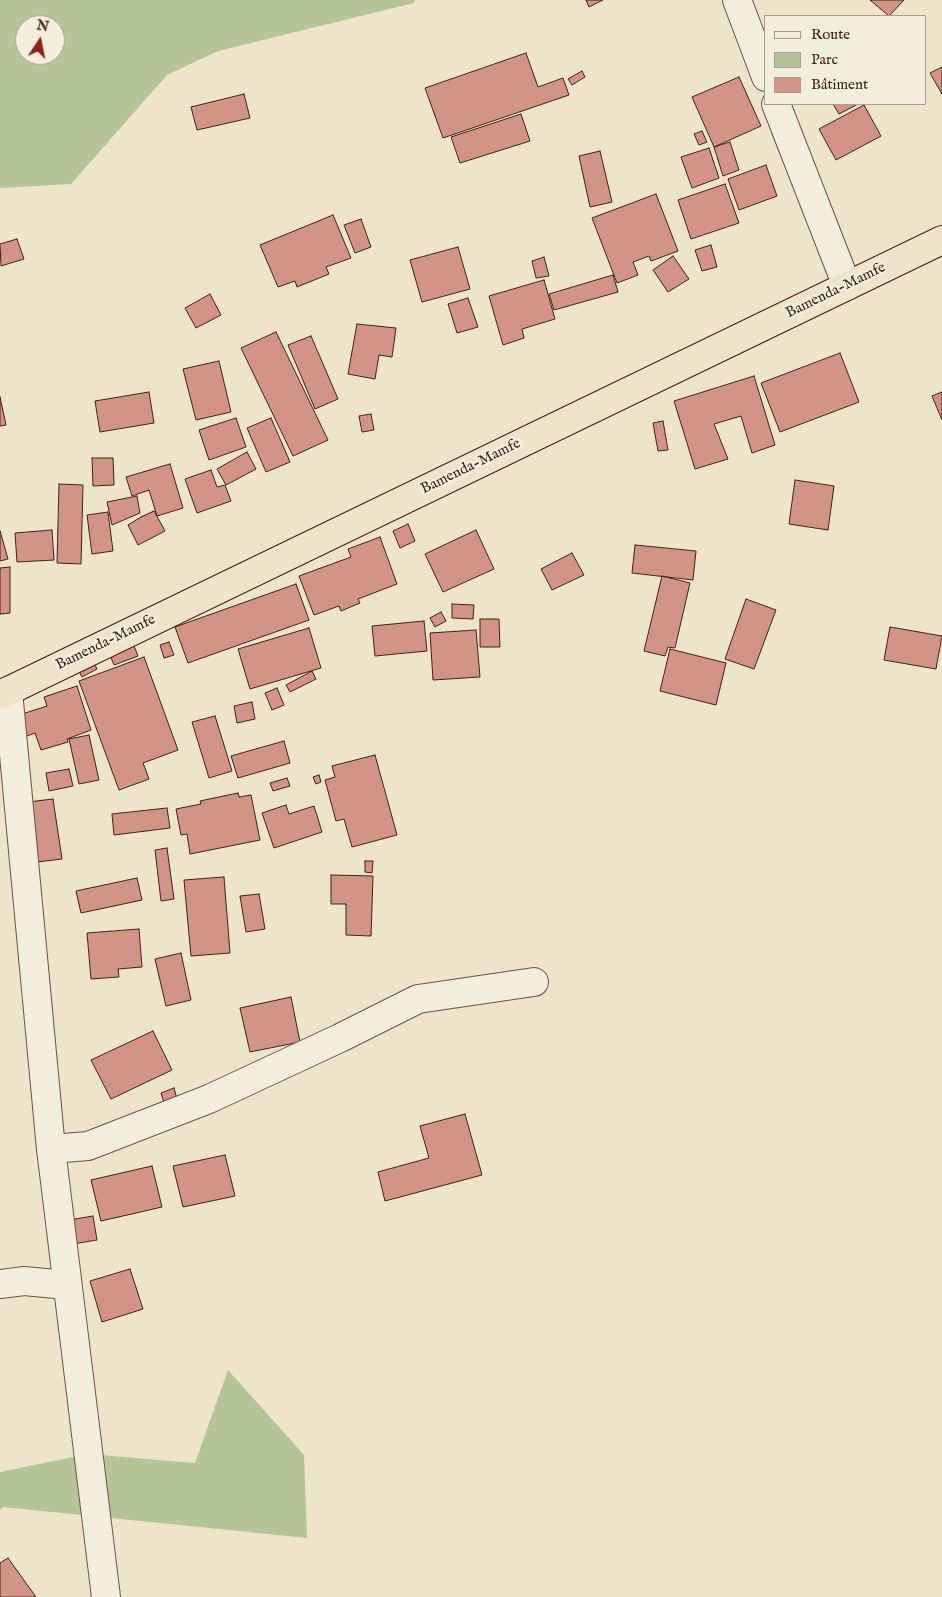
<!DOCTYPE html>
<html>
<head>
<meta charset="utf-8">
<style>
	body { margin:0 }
	#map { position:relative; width:942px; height:1597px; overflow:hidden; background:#ede4cb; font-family:"IM FELL English",serif }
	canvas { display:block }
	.legend { position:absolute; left:764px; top:15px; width:162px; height:90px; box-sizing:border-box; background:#f3eddd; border:1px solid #ac9c8d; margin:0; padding:6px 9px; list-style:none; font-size:15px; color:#412216 }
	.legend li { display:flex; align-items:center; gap:10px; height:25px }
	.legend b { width:25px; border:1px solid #ac9c8d }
	.north { position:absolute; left:15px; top:15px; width:50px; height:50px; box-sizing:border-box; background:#f3eddd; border:1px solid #ac9c8d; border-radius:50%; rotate:11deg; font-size:14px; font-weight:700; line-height:20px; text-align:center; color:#412216 }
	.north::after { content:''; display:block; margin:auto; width:18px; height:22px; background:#8f2418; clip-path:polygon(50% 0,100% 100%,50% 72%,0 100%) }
</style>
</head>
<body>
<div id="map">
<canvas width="942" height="1597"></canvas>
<ul class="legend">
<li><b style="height:6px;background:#f3eddd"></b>Route</li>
<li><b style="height:14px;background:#b6c599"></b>Parc</li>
<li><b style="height:14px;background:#d39488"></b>Bâtiment</li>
</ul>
<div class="north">N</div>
</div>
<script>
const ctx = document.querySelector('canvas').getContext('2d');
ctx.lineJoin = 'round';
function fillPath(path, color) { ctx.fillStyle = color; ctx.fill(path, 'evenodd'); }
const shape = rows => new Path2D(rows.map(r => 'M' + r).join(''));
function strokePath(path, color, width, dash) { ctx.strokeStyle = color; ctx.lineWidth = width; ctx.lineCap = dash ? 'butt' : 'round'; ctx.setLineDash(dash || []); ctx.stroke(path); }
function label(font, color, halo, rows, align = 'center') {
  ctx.font = font + ' "IM FELL English",serif'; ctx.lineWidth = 5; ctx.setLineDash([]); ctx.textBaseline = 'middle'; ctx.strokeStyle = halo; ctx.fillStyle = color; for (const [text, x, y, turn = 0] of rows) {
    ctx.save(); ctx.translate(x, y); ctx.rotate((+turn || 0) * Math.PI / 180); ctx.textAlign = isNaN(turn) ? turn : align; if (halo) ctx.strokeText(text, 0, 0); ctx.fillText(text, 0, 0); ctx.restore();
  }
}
const green = shape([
	[0,0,415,0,414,3,218,51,167,75,71,184,0,188],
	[25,25,55,25,55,55,25,55],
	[228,1370,304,1455,307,1538,3,1507,0,1510,0,1472,88,1454,195,1463]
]);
const building = shape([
	[586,0,603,0,589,7,586,0],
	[870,0,904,0,889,16,870,0],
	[526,53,538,87,563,78,569,95,443,138,425,88,526,53],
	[942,67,942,94,930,73,942,67],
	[582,71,585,77,572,85,568,79,582,71],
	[739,77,761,126,714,147,692,97,739,77],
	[244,94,250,118,197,130,191,107,244,94],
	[833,104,858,104,839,114,833,104],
	[864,105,881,136,836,160,819,129,864,105],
	[521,114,530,141,460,163,451,137,521,114],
	[702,131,707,142,699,145,694,134,702,131],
	[730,142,739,170,723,176,714,147,730,142],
	[709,148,719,178,692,188,681,157,709,148],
	[600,151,612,202,590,207,579,156,600,151],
	[766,165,777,196,739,210,728,179,766,165],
	[725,184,739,223,691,239,678,200,725,184],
	[656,194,678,251,651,261,649,256,633,262,638,275,617,283,592,218,656,194],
	[333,215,351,258,326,267,329,274,297,287,295,281,278,287,260,245,333,215],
	[361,219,371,247,355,253,344,225,361,219],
	[17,239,24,259,1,266,0,244,17,239],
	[711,245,717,267,702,271,695,250,711,245],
	[458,247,470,289,422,302,410,260,458,247],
	[673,256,689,279,668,292,653,270,673,256],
	[544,257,549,276,536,278,532,261,544,257],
	[613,275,618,292,554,310,549,294,613,275],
	[544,280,555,319,522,329,524,338,503,345,489,296,544,280],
	[210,294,221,315,196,328,185,308,210,294],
	[468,298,478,327,457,333,448,304,468,298],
	[357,324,396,328,392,357,379,355,375,379,348,374,357,324],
	[276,332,328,440,293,456,241,348,276,332],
	[311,336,338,399,315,409,288,345,311,336],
	[840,353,859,402,780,432,761,383,840,353],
	[219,361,231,412,196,420,183,369,219,361],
	[754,376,775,445,752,453,741,416,714,424,728,459,695,469,674,401,754,376],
	[149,392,154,423,100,432,95,401,149,392],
	[942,392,942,420,932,396,942,392],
	[0,397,6,425,0,426,0,397],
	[371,414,374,430,362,432,359,416,371,414],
	[236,418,246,447,209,460,199,430,236,418],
	[271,418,290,462,266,472,247,428,271,418],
	[663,421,668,450,658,451,653,423,663,421],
	[247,452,256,469,226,485,217,469,247,452],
	[92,458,113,458,114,485,93,486,92,458],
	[170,464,183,508,157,516,149,490,132,496,126,477,170,464],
	[211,470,217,487,225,485,231,501,197,513,185,479,211,470],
	[795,480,834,486,828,530,789,524,795,480],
	[59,484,83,485,81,564,57,563,59,484],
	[137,496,140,513,112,525,107,502,137,496],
	[154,511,165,531,138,545,128,525,141,517,154,511],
	[108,512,113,551,92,554,87,515,108,512],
	[408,524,415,541,400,548,393,531,408,524],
	[52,530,54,560,17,562,15,533,52,530],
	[476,530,494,569,443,592,425,554,476,530],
	[0,531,8,559,0,561,0,531],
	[380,537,397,584,358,599,360,603,341,611,339,606,314,615,299,576,351,557,348,549,380,537],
	[635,545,696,551,693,580,632,573,635,545],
	[572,553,584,575,552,590,541,569,572,553],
	[10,567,10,613,0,614,0,568,10,567],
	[662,576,690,583,675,648,668,647,665,656,644,651,662,576],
	[296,584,309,620,188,663,175,627,296,584],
	[746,599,776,610,754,669,725,659,746,599],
	[452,604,474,605,473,619,452,618,452,604],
	[441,612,446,621,435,627,430,618,441,612],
	[480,619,499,619,500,647,480,647,480,619],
	[424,621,427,651,375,656,372,626,424,621],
	[890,627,942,636,936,669,884,660,890,627],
	[309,628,321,668,250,689,238,649,309,628],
	[476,630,480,677,433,680,430,633,476,630],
	[169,642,174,655,164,658,160,645,169,642],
	[134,646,138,656,114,665,110,655,134,646],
	[670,649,726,663,716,705,660,691,670,649],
	[144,657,178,750,143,763,149,779,119,790,79,681,144,657],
	[94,663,97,669,82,677,79,671,94,663],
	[312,671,316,679,290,692,286,685,312,671],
	[77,686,91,730,67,739,68,742,41,750,35,733,27,736,19,715,47,706,44,697,77,686],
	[277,688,284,705,272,710,265,693,277,688],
	[252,702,255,719,237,723,234,706,252,702],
	[215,716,232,771,209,778,192,722,215,716],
	[89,735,99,780,79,784,69,739,89,735],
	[284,741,290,763,238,778,231,756,284,741],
	[375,755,397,835,352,847,344,819,336,821,325,780,335,777,332,766,375,755],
	[69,769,73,786,49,791,46,773,69,769],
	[319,775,321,782,316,784,313,777,319,775],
	[287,778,290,786,273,791,270,783,287,778],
	[238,793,239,797,251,795,260,840,190,854,187,834,181,835,176,809,201,804,200,801,238,793],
	[53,799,62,859,37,862,28,802,53,799],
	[286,805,289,814,314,806,322,832,274,848,262,813,286,805],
	[167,808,170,828,114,835,112,814,167,808],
	[167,848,174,899,161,901,155,850,167,848],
	[365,861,373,861,372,873,365,872,365,861],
	[331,875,373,876,371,936,346,935,346,904,331,904,331,875],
	[224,877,230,953,191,956,184,880,224,877],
	[137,878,142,900,81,913,76,891,137,878],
	[259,894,265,929,246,932,240,896,259,894],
	[139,929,142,967,118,969,119,977,91,979,87,933,139,929],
	[181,953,191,1000,166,1006,155,959,181,953],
	[291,997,300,1042,250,1052,240,1008,291,997],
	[153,1031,172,1070,111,1099,91,1060,153,1031],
	[174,1088,177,1099,164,1103,161,1093,174,1088],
	[465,1114,482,1175,385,1201,378,1172,429,1158,420,1126,465,1114],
	[225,1155,235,1196,183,1207,173,1166,225,1155],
	[152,1166,162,1207,101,1221,91,1180,152,1166],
	[93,1216,97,1240,73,1244,69,1220,93,1216],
	[130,1269,143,1309,102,1322,90,1281,130,1269],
	[8,1558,36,1597,0,1597,0,1563,8,1558]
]);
const minor = shape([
	[737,0,766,77],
	[776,104,847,286],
	[51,1149,88,1146,209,1099,340,1038,418,999,534,982],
	[0,1284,24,1281,67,1285]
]);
const tertiary = shape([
	[8,691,51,1149,106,1597]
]);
const trunk = shape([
	[0,695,942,240]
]);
const streetNames = [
	["Bamenda-Mamfe",836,291,-26],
	["Bamenda-Mamfe",471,467,-26],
	["Bamenda-Mamfe",106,643,-26]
];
fillPath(green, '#b6c599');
fillPath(building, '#d39488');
strokePath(building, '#412216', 1);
strokePath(minor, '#6c5243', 30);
strokePath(tertiary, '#6c5243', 30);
strokePath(trunk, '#412216', 30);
strokePath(minor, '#f3eddd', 28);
strokePath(tertiary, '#f3eddd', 28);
strokePath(trunk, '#ede4cb', 28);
label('15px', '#412216', '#f3eddd', streetNames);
</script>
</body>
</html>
